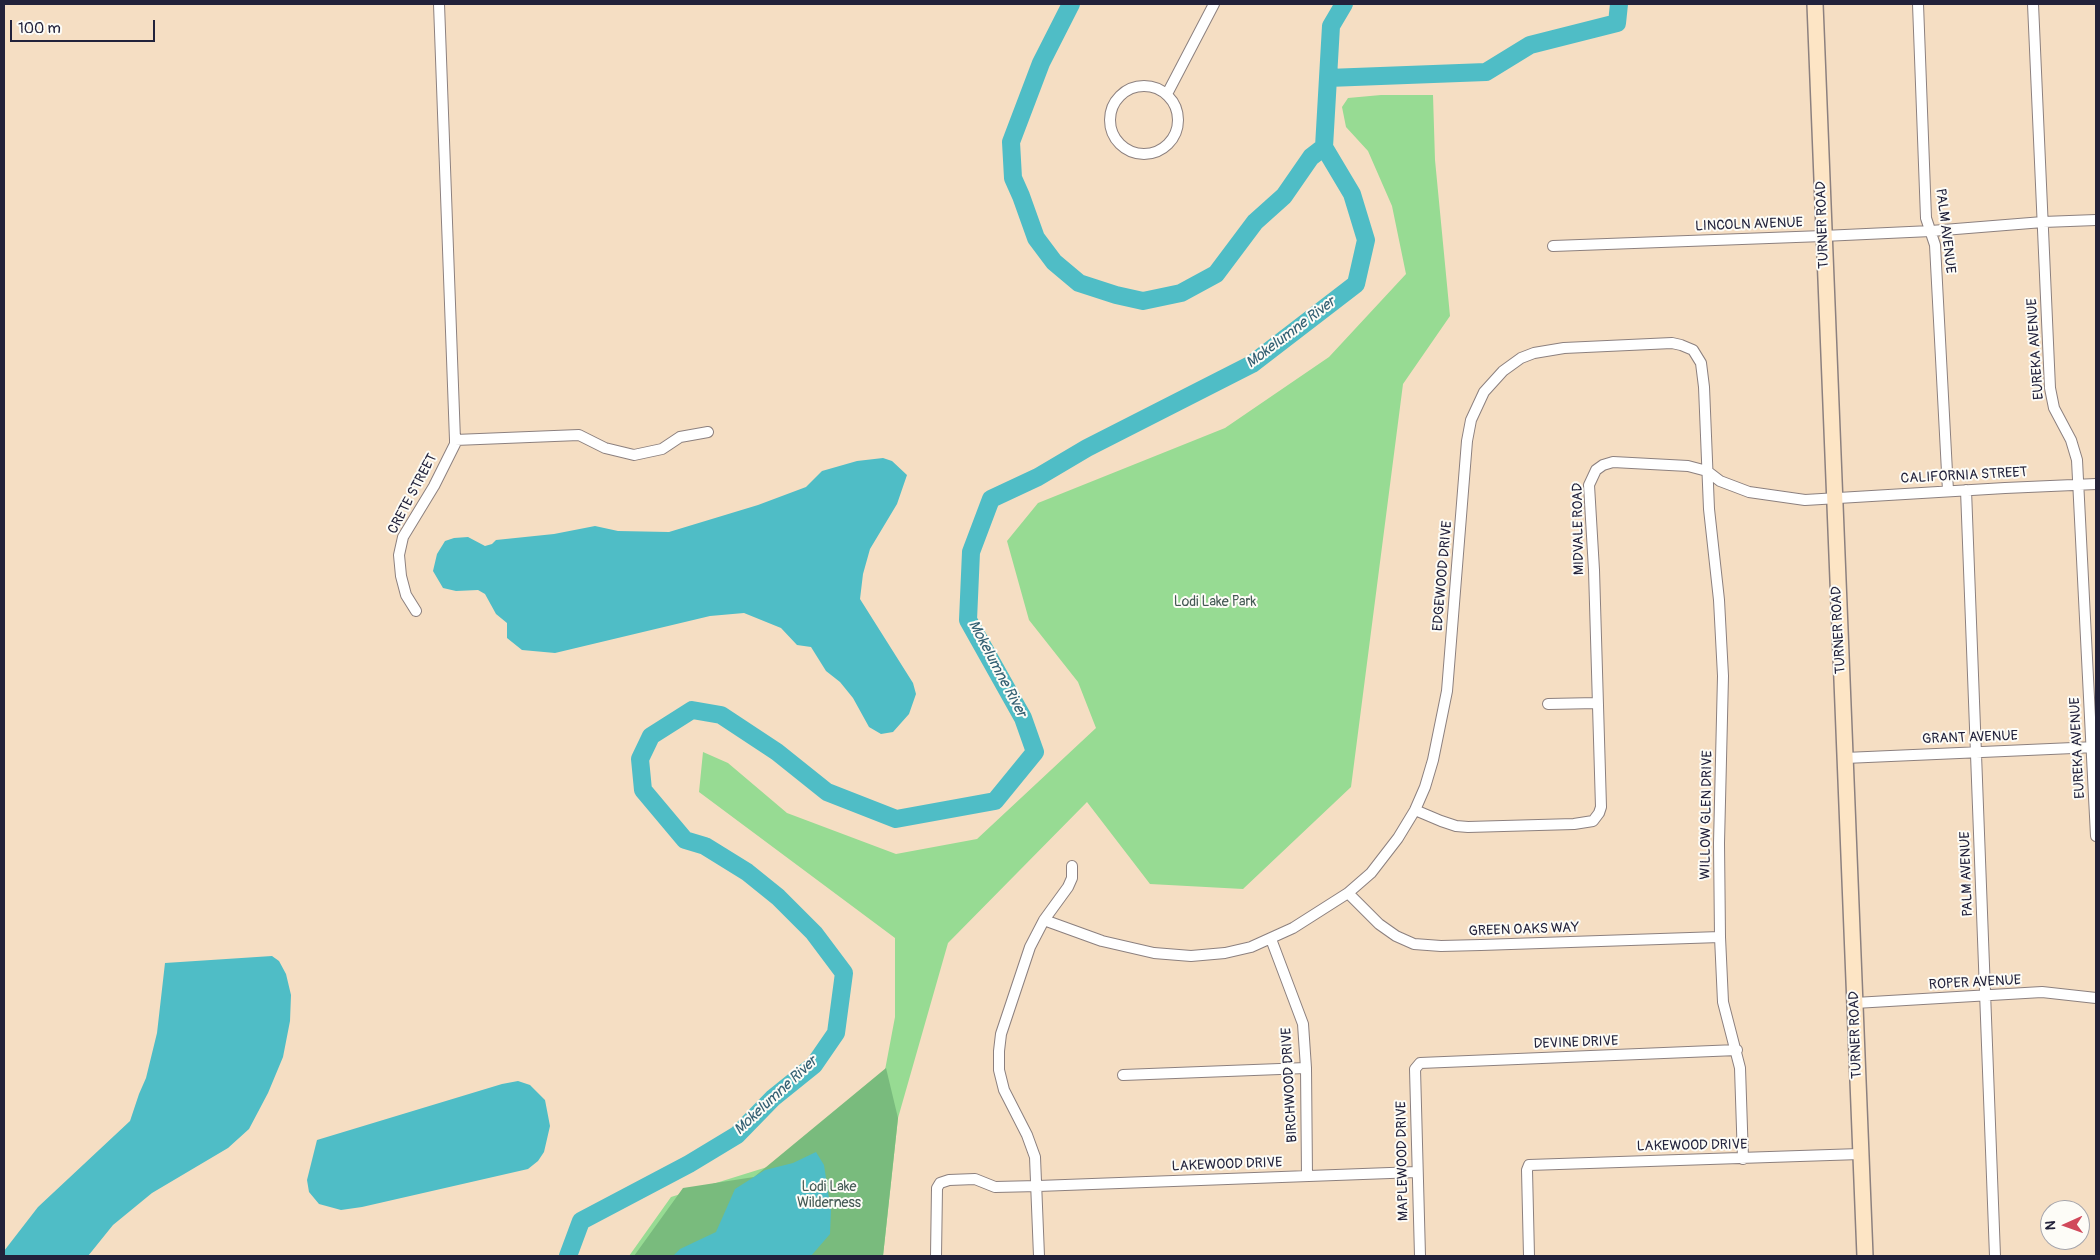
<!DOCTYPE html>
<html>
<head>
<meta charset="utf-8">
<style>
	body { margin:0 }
	#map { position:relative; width:2100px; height:1260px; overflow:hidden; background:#f5dec3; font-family:Pangolin,sans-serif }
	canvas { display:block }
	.frame { position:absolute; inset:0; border:5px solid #22223b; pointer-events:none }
	.north { position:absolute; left:2040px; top:1200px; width:50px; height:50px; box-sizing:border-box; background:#fdfcf7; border:1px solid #a5a5ac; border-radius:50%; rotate:268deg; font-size:14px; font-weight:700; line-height:20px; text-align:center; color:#22223b }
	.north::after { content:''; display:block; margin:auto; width:18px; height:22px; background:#d1495b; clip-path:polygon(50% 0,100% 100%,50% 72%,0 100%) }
	.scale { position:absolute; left:10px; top:20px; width:145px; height:22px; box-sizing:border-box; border:2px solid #22223b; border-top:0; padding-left:6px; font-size:15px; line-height:18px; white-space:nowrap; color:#22223b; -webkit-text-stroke:4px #fdfcf7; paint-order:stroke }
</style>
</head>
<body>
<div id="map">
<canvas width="2100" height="1260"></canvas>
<div class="frame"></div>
<div class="north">N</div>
<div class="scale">100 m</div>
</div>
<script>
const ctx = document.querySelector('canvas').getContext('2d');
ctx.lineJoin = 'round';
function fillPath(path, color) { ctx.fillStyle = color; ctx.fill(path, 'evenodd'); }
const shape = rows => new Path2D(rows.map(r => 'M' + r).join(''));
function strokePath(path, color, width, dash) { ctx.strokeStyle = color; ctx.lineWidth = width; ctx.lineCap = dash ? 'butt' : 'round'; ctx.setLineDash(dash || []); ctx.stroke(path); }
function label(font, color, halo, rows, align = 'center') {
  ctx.font = font + ' Pangolin,sans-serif'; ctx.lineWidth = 4; ctx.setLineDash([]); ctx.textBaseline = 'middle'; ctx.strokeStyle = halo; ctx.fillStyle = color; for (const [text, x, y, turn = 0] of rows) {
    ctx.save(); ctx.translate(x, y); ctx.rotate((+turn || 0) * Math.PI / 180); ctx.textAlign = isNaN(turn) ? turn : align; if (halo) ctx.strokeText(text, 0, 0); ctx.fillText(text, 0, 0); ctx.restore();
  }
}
const green = shape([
	[1381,95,1433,95,1435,160,1450,316,1403,384,1351,787,1243,889,1150,884,1087,802,948,943,898,1118,883,1256,629,1256,671,1197,825,1149,882,1086,895,1017,895,938,699,792,703,752,728,763,787,813,896,854,977,839,1096,728,1078,682,1029,620,1007,541,1038,503,1225,428,1329,357,1406,274,1392,206,1368,151,1346,127,1342,107,1348,98]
]);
const forest = shape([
	[886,1068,898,1118,883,1256,634,1256,683,1188,754,1177]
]);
const water = shape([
	[883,458,892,461,907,475,897,504,870,549,863,574,860,599,913,683,916,694,909,714,893,732,881,734,869,727,853,698,840,682,826,671,811,647,797,645,781,628,744,613,710,616,555,653,522,650,507,638,507,623,496,614,485,594,478,590,456,591,443,588,433,571,437,554,445,541,454,538,468,537,485,546,492,544,496,540,554,534,595,526,618,531,669,532,758,505,806,487,822,471,857,461],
	[272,956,279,961,286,974,291,995,290,1021,283,1057,268,1093,249,1129,228,1148,152,1193,113,1225,88,1256,4,1256,4,1251,38,1207,130,1121,139,1094,146,1078,157,1033,165,963],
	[518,1081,530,1085,545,1100,550,1126,544,1152,538,1161,528,1169,362,1207,341,1210,319,1204,309,1192,307,1180,317,1140,502,1084],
	[816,1152,824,1165,831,1211,830,1234,811,1256,673,1256,680,1249,716,1232,735,1189,765,1170,793,1163]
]);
const river = shape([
	[1328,78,1486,72,1530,45,1617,23,1619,4],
	[1324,147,1331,26,1344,4],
	[568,1256,581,1221,689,1164,737,1135,773,1098,814,1065,836,1033,844,973,814,933,778,897,747,872,705,846,685,840,643,790,640,759,651,736,692,710,721,715,777,752,827,792,896,819,995,801,1035,752,1023,718,968,620,971,552,991,499,1038,477,1087,448,1252,364,1356,284,1366,240,1352,194,1324,147,1311,157,1284,196,1255,222,1216,274,1181,293,1143,301,1116,295,1079,283,1054,262,1036,238,1021,196,1013,178,1011,142,1041,63,1071,4]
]);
const street = shape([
	[1918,4,1926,218,1935,245,1948,491],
	[2033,4,2050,388,2054,408,2071,440,2077,460,2096,836],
	'1110 120a34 34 0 1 1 68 0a34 34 0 1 1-68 0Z',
	[1167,94,1214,4],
	[1553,246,1823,236,1931,231,2043,222,2096,220],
	[455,440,579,435,605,448,634,455,662,449,680,437,708,432],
	[1966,490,1995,1256],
	[416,611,406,595,401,576,399,555,403,537,434,486,455,444,455,440,439,4],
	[1548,704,1597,703],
	[1845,758,2096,747],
	[1415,810,1441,821,1456,826,1468,827,1574,824,1593,821,1599,813,1601,807,1594,570,1589,485,1596,470,1603,465,1613,462,1688,466,1707,471,1720,481,1749,492,1805,500,2005,488,2096,484],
	[1348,893,1379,924,1396,936,1414,944,1441,946,1481,945,1720,937],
	[1044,920,1102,941,1154,953,1191,956,1225,953,1251,947,1293,928,1348,893,1371,873,1398,838,1415,810,1425,787,1433,760,1447,691,1467,441,1471,420,1484,392,1503,371,1521,358,1534,353,1564,348,1672,343,1681,345,1693,350,1701,363,1704,387,1709,509,1719,600,1723,676,1719,843,1720,937,1723,1002,1740,1068,1743,1159],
	[1271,939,1303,1024,1306,1068,1307,1176],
	[1855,1003,2042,992,2096,998],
	[1123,1075,1306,1068],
	[936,1256,937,1188,940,1183,949,1180,975,1179,995,1187,1038,1186,1417,1172],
	[1039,1256,1035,1157,1027,1135,1004,1090,999,1070,999,1051,1001,1034,1030,947,1044,920,1068,887,1072,878,1072,866],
	[1420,1256,1415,1069,1420,1063,1737,1050],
	[1529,1256,1527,1170,1529,1165,1860,1154]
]);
const secondary = shape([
	[1815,4,1865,1256]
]);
const streetNames = [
	["LINCOLN AVENUE",1749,225,-2],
	["TURNER ROAD",1823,225,-92],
	["PALM AVENUE",1945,231,83],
	["EUREKA AVENUE",2036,349,-94],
	["CALIFORNIA STREET",1964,476,-3],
	["CRETE STREET",413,494,-62],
	["MIDVALE ROAD",1579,529,-91],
	["EDGEWOOD DRIVE",1443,576,-85],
	["TURNER ROAD",1839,630,-93],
	["GRANT AVENUE",1970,738,-2],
	["EUREKA AVENUE",2078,748,-93],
	["WILLOW GLEN DRIVE",1707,815,-89],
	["PALM AVENUE",1967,874,-92],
	["GREEN OAKS WAY",1524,930,-2],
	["ROPER AVENUE",1975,983,-3],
	["TURNER ROAD",1856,1035,-92],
	["DEVINE DRIVE",1576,1043,-2],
	["BIRCHWOOD DRIVE",1290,1085,-93],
	["LAKEWOOD DRIVE",1692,1146,-1],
	["MAPLEWOOD DRIVE",1403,1161,-91],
	["LAKEWOOD DRIVE",1227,1165,-2]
];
const parkNames = [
	["Lodi Lake Park",1215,602],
	["Lodi Lake",829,1187],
	["Wilderness",829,1203]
];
const waterNames = [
	["Mokelumne River",1291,333,-37],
	["Mokelumne River",997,669,62],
	["Mokelumne River",776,1096,-43]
];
fillPath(green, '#97db93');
fillPath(forest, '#79bb7d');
fillPath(water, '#4fbdc6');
strokePath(river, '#4fbdc6', 18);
strokePath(street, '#8c807f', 12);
strokePath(secondary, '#8c807f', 18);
strokePath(street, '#fff', 10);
strokePath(secondary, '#fde5c5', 15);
label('14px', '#22223b', '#fdfcf7', streetNames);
label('14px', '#455a55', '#fdfcf7', parkNames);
label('italic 15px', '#346073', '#fdfcf7', waterNames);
</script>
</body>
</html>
